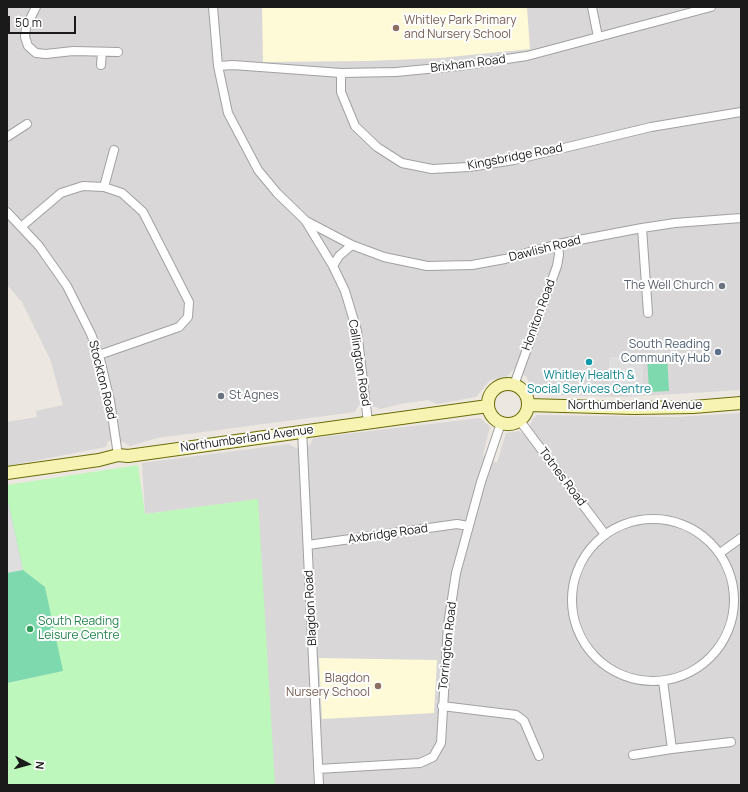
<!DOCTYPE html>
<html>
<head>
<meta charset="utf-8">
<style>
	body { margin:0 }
	#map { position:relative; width:748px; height:792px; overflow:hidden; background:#ece7e0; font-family:Manrope,sans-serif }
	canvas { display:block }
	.frame { position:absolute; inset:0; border:8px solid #1a1a1a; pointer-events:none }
	.north { position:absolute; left:8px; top:744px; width:40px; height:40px; -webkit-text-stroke:3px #fff; paint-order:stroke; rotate:96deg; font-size:11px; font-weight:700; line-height:16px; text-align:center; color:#1a1a1a }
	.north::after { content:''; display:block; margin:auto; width:14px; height:18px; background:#1a1a1a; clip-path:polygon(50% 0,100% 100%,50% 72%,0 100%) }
	.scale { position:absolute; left:8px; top:16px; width:68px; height:18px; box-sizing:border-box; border:2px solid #1a1a1a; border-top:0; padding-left:5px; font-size:12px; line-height:14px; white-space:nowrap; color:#1a1a1a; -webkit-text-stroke:3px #fff; paint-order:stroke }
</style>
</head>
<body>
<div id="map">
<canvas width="748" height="792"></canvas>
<div class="frame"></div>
<div class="north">N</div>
<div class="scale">50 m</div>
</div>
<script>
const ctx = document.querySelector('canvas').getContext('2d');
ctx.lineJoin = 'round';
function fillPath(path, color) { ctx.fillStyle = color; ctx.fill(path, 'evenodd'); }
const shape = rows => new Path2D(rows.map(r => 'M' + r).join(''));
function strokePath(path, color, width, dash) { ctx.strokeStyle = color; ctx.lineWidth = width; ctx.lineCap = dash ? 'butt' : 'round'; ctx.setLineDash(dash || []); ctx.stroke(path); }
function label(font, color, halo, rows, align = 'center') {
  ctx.font = font + ' Manrope,sans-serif'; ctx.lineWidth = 4; ctx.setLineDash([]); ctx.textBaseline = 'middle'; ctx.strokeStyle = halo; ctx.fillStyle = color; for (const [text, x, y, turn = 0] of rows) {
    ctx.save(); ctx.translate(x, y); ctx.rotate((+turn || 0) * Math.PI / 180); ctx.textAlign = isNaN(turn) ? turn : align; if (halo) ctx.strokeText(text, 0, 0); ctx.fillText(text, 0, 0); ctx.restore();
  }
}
const residential = shape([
	[7,7,741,7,741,390,624,397,544,395,530,389,527,377,514,369,506,377,490,380,476,397,437,404,428,400,405,403,380,409,376,407,359,405,355,412,157,438,130,446,123,442,108,441,106,447,7,466,7,422,37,417,36,411,63,405,50,359,22,302,7,285],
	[741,413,741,785,266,785,258,499,145,514,142,463,289,444,296,448,310,445,313,438,480,418,490,427,483,455,497,463,506,433,519,431,527,438,532,420,537,415,677,417]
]);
const education = shape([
	[262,7,527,7,530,49,440,58,367,61,263,62],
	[319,658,437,660,434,713,322,719]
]);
const park = shape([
	[138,465,145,514,258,499,275,785,7,785,7,683,62,671,45,587,23,570,7,497,7,485]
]);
const pitch = shape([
	[667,354,669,391,649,392,647,355],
	[7,497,23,570,45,587,63,671,7,683]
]);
const parking = shape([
	[609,357,643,357,643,388,609,388],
	[7,497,23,570,7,573]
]);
const street = shape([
	[36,7,26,27,25,37,28,46,36,53,46,54,73,51,118,52],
	[213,7,218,66,228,113,258,170,277,193,305,220,333,266,345,291,357,331,368,422],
	[592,7,598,37],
	[101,65,102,52],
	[218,66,233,65,341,73,396,72,459,66,527,56,711,7],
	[341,73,341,92,355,126,377,147,402,163,432,169,469,167,514,160,651,127,741,112],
	[7,137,27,124],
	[104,187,114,150],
	[7,212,39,246,67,286,91,334,99,355,110,401,118,455],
	[306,221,352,245,384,257,427,266,472,265,505,259,558,244,642,228,675,223,741,218],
	[21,227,61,193,83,186,104,187,122,193,143,212,189,302,188,317,179,327,99,355],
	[642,228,648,313],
	[333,266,339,256,352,245],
	[514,385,557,266,559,255,558,244],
	[520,421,604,533],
	[302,430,319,785],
	'572 600a81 81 0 1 1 162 0a81 81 0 1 1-162 0Z',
	[308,545,457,524,468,526],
	[720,553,741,538],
	[663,681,672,749,731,742],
	[442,706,516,715,524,721,539,756],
	[633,755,672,749],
	[318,769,420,763,433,757,441,743,448,625,456,573,481,482,501,423]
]);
const secondary = shape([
	'488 404a20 20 0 1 1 40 0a20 20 0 1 1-40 0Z',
	[528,405,634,408,693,407,741,403],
	[7,473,99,460,118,455,128,456,488,406]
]);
const markers = [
	[396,28,4,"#8d6e63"],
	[722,286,4,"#6b7280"],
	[718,352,4,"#5c6f8a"],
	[589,362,4,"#0f9aa8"],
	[221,396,4,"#6b7280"],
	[30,629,4,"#2e9e5b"],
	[378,686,4,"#8d6e63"]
];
const educationNames = [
	["Whitley Park Primary",404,21],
	["and Nursery School",404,35],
	["Blagdon",370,679,"right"],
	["Nursery School",370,693,"right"]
];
const streetNames = [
	["Brixham Road",468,64,-7],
	["Kingsbridge Road",515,157,-11],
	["Dawlish Road",545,249,-14],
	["Honiton Road",539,315,-70],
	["Callington Road",359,363,81],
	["Stockton Road",102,380,76],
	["Northumberland Avenue",635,406],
	["Northumberland Avenue",247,439,-8],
	["Totnes Road",562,477,53],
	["Axbridge Road",388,534,-8],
	["Blagdon Road",311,608,-93],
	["Torrington Road",448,646,-84]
];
const worshipNames = [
	["The Well Church",714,286],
	["St Agnes",229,396,"left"]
];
const serviceNames = [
	["South Reading",710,345],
	["Community Hub",710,359]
];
const cultureNames = [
	["Whitley Health &",589,376],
	["Social Services Centre",589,390]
];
const leisureNames = [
	["South Reading",38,622],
	["Leisure Centre",38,636]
];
fillPath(residential, '#d9d7d7');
fillPath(education, '#fefad7');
fillPath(park, '#bdf7bc');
fillPath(pitch, '#7edaae');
fillPath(parking, '#dedede');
strokePath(street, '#a1a1a1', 10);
strokePath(secondary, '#6a6c07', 14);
strokePath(street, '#fff', 8);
strokePath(secondary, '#f7f4b3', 12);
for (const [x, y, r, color] of markers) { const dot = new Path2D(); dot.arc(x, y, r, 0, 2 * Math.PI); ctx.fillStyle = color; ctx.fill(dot); strokePath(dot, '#fff', 1.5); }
label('12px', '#785e54', '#fff', educationNames, 'left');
label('12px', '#1a1a1a', '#fff', streetNames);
label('12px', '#5b616d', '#fff', worshipNames, 'right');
label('12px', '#4e5e75', '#fff', serviceNames, 'right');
label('12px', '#0d838f', '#fff', cultureNames);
label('12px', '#27864d', '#fff', leisureNames, 'left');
</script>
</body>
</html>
